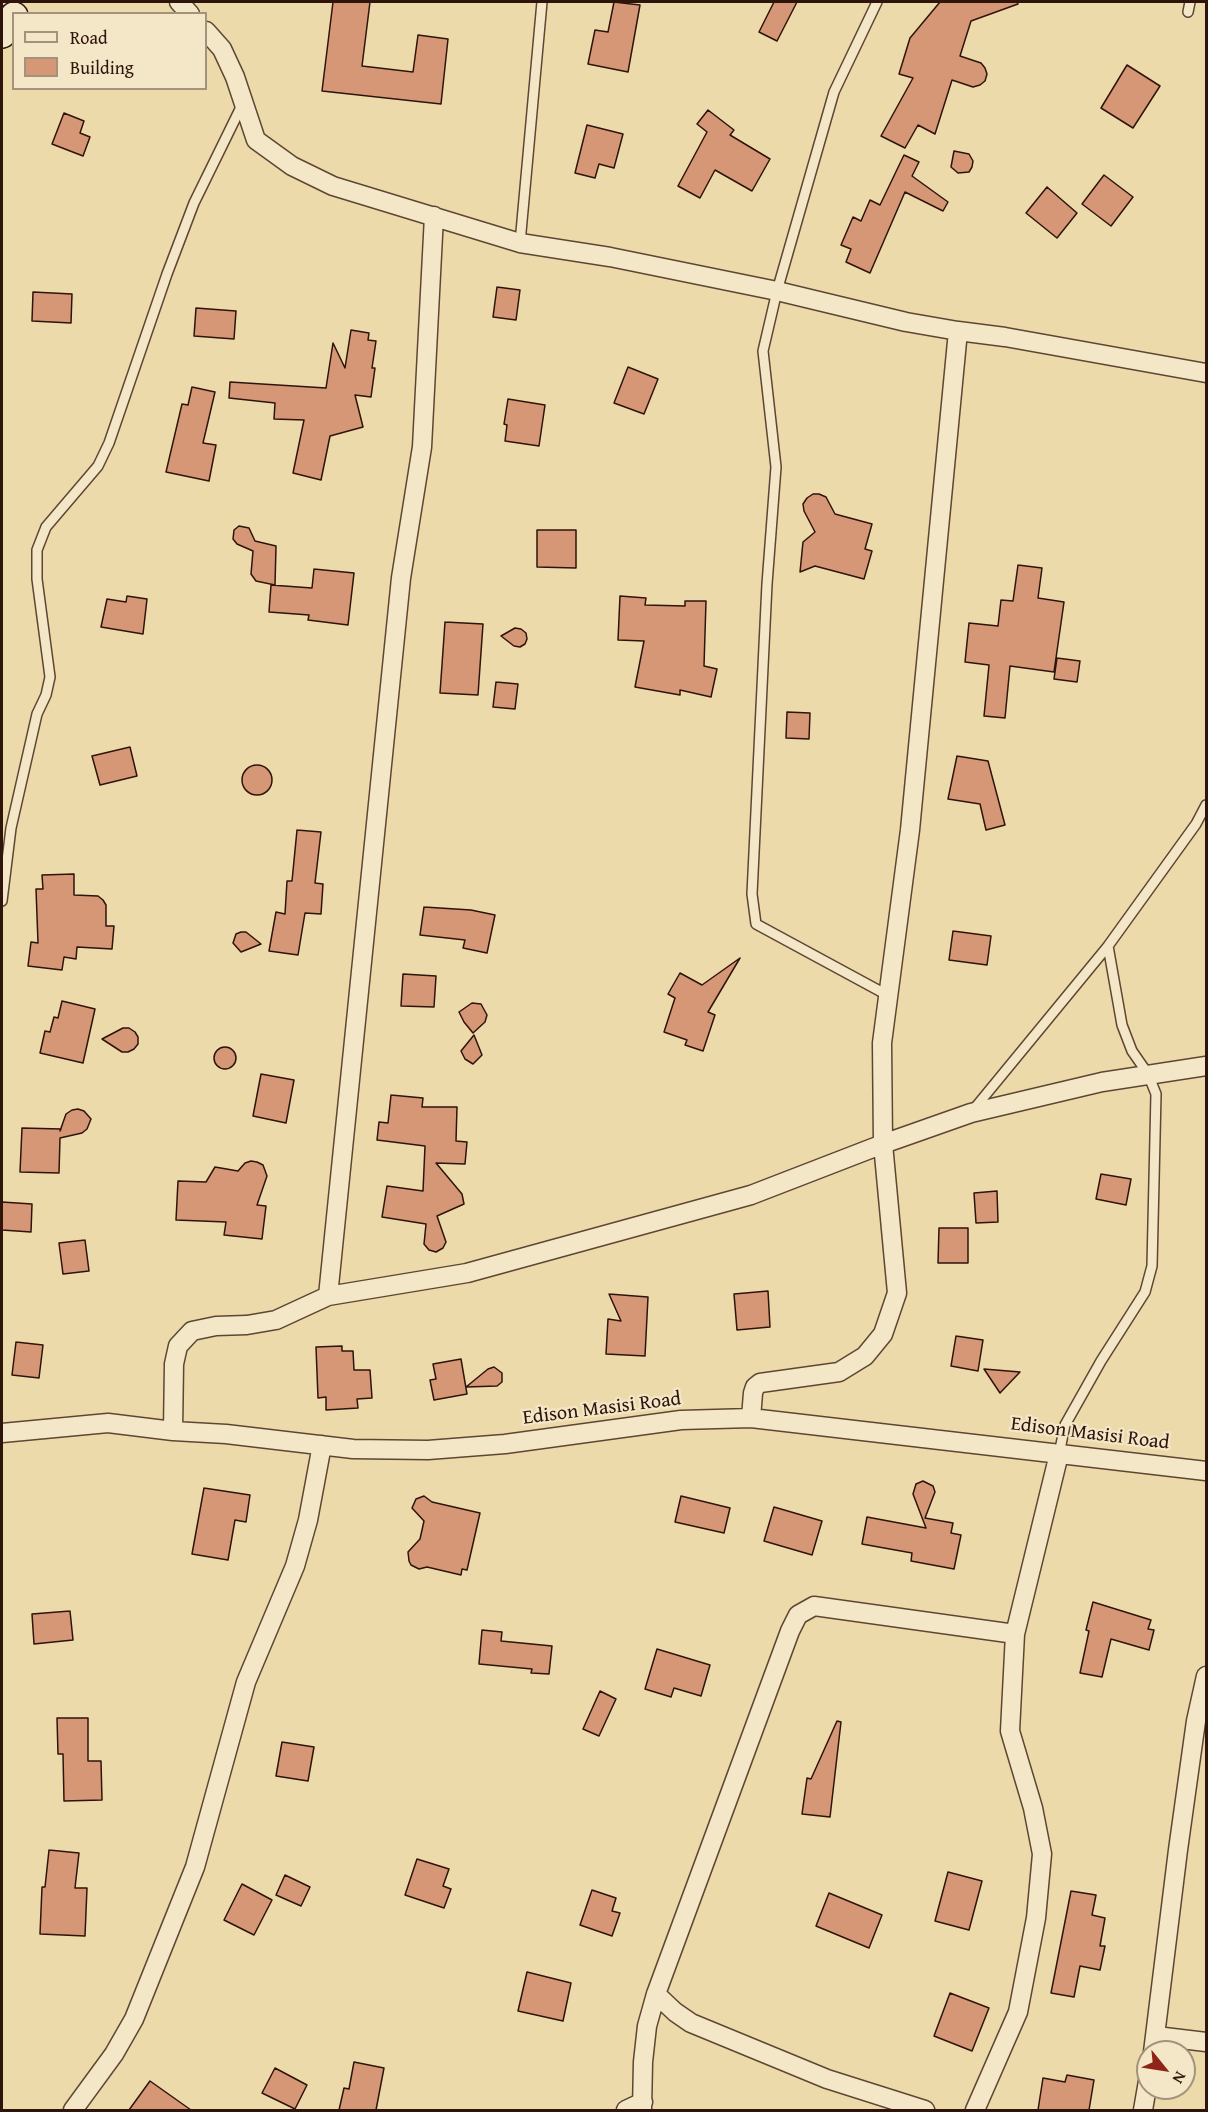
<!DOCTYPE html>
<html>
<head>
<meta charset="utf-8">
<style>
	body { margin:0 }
	#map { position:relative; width:1208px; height:2112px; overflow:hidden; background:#eddaaa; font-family:"Gentium Book Plus",serif }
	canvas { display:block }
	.frame { position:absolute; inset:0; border:3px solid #2e140b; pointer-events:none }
	.legend { position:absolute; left:12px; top:12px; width:195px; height:78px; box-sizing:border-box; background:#f3e7c8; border:2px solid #a4937c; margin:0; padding:8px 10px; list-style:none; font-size:18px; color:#2e140b }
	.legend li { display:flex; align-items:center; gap:12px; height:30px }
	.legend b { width:30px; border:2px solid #a4937c }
	.north { position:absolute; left:1136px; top:2040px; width:60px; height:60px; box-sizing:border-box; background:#f3e7c8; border:2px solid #a4937c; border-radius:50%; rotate:120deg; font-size:16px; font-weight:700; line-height:24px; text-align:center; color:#2e140b }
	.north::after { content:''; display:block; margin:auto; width:21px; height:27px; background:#8f2418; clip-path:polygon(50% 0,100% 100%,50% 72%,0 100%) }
</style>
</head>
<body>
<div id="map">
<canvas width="1208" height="2112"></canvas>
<div class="frame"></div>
<ul class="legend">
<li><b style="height:8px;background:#f3e7c8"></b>Road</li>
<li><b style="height:16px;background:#d69777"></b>Building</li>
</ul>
<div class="north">N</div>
</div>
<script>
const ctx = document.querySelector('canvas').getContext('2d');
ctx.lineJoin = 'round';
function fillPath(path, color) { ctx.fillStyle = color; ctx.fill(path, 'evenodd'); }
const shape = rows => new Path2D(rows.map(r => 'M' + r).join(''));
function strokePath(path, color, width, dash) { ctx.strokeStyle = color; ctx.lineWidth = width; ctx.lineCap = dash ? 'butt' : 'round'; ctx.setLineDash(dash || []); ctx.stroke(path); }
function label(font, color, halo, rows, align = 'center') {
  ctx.font = font + ' "Gentium Book Plus",serif'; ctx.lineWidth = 4.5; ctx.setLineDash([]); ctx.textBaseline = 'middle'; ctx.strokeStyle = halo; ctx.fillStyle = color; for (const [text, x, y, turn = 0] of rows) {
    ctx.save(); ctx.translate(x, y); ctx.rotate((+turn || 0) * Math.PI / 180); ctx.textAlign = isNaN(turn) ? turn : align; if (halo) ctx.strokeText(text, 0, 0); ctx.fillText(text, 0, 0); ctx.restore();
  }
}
const building = shape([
	[333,2,370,2,362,66,413,72,418,35,448,39,441,104,322,91,333,2],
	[614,2,640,5,628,72,588,64,595,30,608,32,614,2],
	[774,2,797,2,777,41,759,32,774,2],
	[940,2,1017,2,1018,4,971,21,960,56,981,63,985,68,987,74,985,81,980,85,973,87,952,80,935,134,918,125,905,148,881,136,913,78,899,74,910,38,940,2],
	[1127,65,1160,86,1133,128,1101,108,1127,65],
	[708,110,734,130,730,135,770,159,752,191,715,170,700,198,678,186,707,132,697,124,708,110],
	[64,113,84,121,80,133,90,137,83,156,52,144,64,113],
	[587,125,623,134,614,168,599,164,595,178,575,173,587,125],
	[954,151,969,154,973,161,972,167,969,172,958,173,951,167,954,151],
	[904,155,919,162,912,176,948,202,943,211,905,192,870,273,846,262,851,249,841,245,853,217,861,221,870,200,880,205,904,155],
	[1104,175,1133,197,1111,226,1082,204,1104,175],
	[1047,187,1077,213,1057,238,1026,213,1047,187],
	[497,287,520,290,516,320,493,317,497,287],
	[33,292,72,294,71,323,32,321,33,292],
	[196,308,236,311,234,339,194,336,196,308],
	[351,330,369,333,368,340,376,341,372,368,375,368,371,397,355,395,363,427,330,436,321,480,293,473,304,420,274,419,275,403,229,398,230,382,326,388,333,343,345,368,351,330],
	[628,367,658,379,644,414,614,403,628,367],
	[192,387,215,392,203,443,216,445,209,481,166,472,182,404,188,405,192,387],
	[508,399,545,405,539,446,505,441,507,425,504,424,508,399],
	[813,494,819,494,826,497,835,514,872,524,865,549,872,551,864,579,815,566,800,572,803,542,815,532,804,511,803,504,807,498,813,494],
	[239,526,249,528,255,541,276,546,275,585,256,581,251,574,253,551,237,544,233,539,234,530,239,526],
	[537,530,576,530,576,568,537,567,537,530],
	[1018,565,1042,568,1038,598,1064,602,1054,672,1010,666,1005,718,984,716,989,665,965,662,969,623,998,626,1001,600,1013,601,1018,565],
	[314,569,354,573,348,625,308,620,309,615,269,612,271,585,312,588,314,569],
	[127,596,147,599,143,634,101,627,107,599,126,602,127,596],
	[620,596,646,598,645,605,685,606,685,601,706,601,704,666,717,669,711,697,680,690,680,695,635,687,644,641,618,640,620,596],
	[445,622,483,624,478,695,440,693,445,622],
	[515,628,521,629,526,633,527,639,525,644,520,647,514,646,501,636,515,628],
	[1057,658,1080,661,1077,682,1054,679,1057,658],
	[496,682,518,684,515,709,493,707,496,682],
	[787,712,810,713,809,739,786,738,787,712],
	[130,747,137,776,100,785,92,756,130,747],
	[957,756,988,761,1005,825,986,830,980,804,948,799,957,756],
	'242 780a15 15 0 1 1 30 0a15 15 0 1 1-30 0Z',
	[297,830,321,832,315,883,323,884,321,914,305,913,298,955,269,951,276,912,285,914,287,881,292,881,297,830],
	[74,874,74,895,98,896,103,900,106,905,106,926,114,926,112,949,77,947,76,959,64,957,62,970,28,966,31,942,38,943,36,889,43,889,42,875,74,874],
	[424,907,471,910,495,915,487,953,463,948,465,940,420,935,424,907],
	[953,931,991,936,987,965,949,960,953,931],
	[241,932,246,932,261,944,241,952,233,943,236,934,241,932],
	[740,958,708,1012,715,1015,703,1051,685,1045,687,1040,664,1032,675,998,668,994,680,973,702,985,740,958],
	[403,974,436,976,434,1007,401,1006,403,974],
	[62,1001,95,1009,83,1063,40,1053,45,1031,50,1032,54,1017,58,1018,62,1001],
	[472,1003,481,1004,487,1015,485,1022,473,1033,464,1022,459,1012,472,1003],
	[123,1028,129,1028,135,1032,138,1037,138,1044,134,1049,128,1052,122,1052,102,1039,123,1028],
	[474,1035,482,1055,473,1064,465,1059,461,1051,474,1035],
	'214 1058a11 11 0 1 1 22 0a11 11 0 1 1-22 0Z',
	[261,1074,294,1080,286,1123,253,1116,261,1074],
	[391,1095,423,1098,422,1107,457,1107,456,1141,467,1142,465,1164,436,1163,462,1194,464,1204,437,1216,446,1242,443,1248,436,1252,429,1250,424,1244,426,1224,382,1217,387,1186,423,1191,425,1146,377,1140,379,1122,388,1123,391,1095],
	[78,1109,84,1111,91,1119,87,1129,82,1133,60,1138,59,1173,20,1172,22,1128,61,1129,60,1131,66,1114,72,1110,78,1109],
	[251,1161,257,1162,263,1165,267,1176,257,1205,266,1206,262,1239,224,1235,226,1222,176,1220,178,1181,206,1182,215,1167,238,1171,245,1163,251,1161],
	[1101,1174,1131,1179,1126,1205,1096,1199,1101,1174],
	[997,1191,998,1222,976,1223,974,1193,997,1191],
	[2,1202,32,1204,31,1232,2,1230,2,1202],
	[939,1228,968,1228,968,1263,938,1263,939,1228],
	[85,1240,89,1271,63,1274,59,1243,85,1240],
	[768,1291,770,1327,737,1330,734,1294,768,1291],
	[609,1294,648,1297,645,1356,606,1354,608,1319,621,1321,609,1294],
	[956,1336,983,1340,978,1371,951,1366,956,1336],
	[16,1342,43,1345,39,1378,12,1375,16,1342],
	[342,1346,342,1351,353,1351,354,1370,370,1370,372,1398,357,1399,358,1408,326,1410,326,1397,318,1398,316,1347,342,1346],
	[461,1359,467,1394,434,1400,430,1380,436,1379,433,1364,461,1359],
	[494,1367,502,1373,502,1382,497,1386,466,1387,488,1369,494,1367],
	[984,1369,1020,1372,1000,1393,984,1369],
	[923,1481,933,1486,935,1492,925,1518,953,1523,951,1533,961,1535,954,1569,911,1561,912,1553,862,1544,867,1517,926,1528,913,1494,916,1484,923,1481],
	[204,1488,250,1495,246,1522,235,1520,228,1560,192,1554,204,1488],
	[424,1496,432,1502,480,1513,467,1570,462,1569,461,1575,427,1567,419,1569,411,1565,409,1561,408,1552,420,1539,424,1521,412,1508,416,1499,424,1496],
	[681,1496,730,1508,724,1533,675,1522,681,1496],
	[774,1507,822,1521,812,1555,764,1541,774,1507],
	[1093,1602,1151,1620,1148,1629,1154,1630,1149,1650,1111,1639,1102,1677,1080,1673,1089,1631,1086,1630,1093,1602],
	[70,1611,73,1640,34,1644,32,1614,70,1611],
	[482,1630,502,1632,501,1641,552,1646,549,1674,531,1673,532,1669,479,1664,482,1630],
	[657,1649,710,1665,701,1696,674,1688,671,1697,645,1689,657,1649],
	[600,1691,616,1699,599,1736,583,1729,600,1691],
	[57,1718,88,1718,88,1761,101,1761,102,1800,64,1801,63,1754,58,1754,57,1718],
	[837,1721,841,1722,830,1817,802,1814,807,1778,811,1779,837,1721],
	[282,1742,314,1747,308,1781,276,1776,282,1742],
	[49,1850,79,1853,75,1888,87,1888,85,1936,40,1934,42,1887,45,1887,49,1850],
	[417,1859,449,1869,443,1886,451,1889,444,1908,405,1895,417,1859],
	[948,1872,982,1881,969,1930,935,1921,948,1872],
	[285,1875,310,1887,301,1906,276,1895,285,1875],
	[242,1884,272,1900,254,1935,224,1920,242,1884],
	[592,1890,616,1898,612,1911,620,1913,612,1936,580,1925,592,1890],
	[1071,1891,1096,1895,1092,1915,1105,1918,1100,1946,1105,1946,1100,1970,1080,1966,1074,1997,1051,1993,1071,1891],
	[829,1893,882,1915,869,1948,816,1926,829,1893],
	[527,1972,571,1983,563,2021,518,2011,527,1972],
	[950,1993,989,2008,972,2051,934,2036,950,1993],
	[354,2062,384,2068,376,2110,339,2110,344,2088,349,2089,354,2062],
	[275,2068,307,2085,295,2109,262,2093,275,2068],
	[1067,2075,1094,2080,1089,2110,1038,2110,1043,2078,1065,2082,1067,2075],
	[150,2081,191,2110,129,2110,150,2081]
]);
const service = shape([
	[877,2,834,92,777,291,763,351,776,467,767,584,752,894,756,924,889,996],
	[1188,12,1190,2],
	[520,243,542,2],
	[2,901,11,828,37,714,46,695,50,677,37,579,37,550,46,527,98,466,109,443,167,274,194,203,243,103],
	[974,1109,1108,946,1196,824,1206,805],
	[1059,1454,1065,1425,1101,1361,1145,1292,1152,1266,1156,1094,1148,1074,1132,1051,1122,1025,1108,946]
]);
const minor = shape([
	[179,2,190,14],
	[206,31,222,49,235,77,256,140,292,166,333,186,520,243,610,257,777,291,906,322,958,331,1005,337,1206,373],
	[328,1296,401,578,422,447,434,216],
	[751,1418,753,1393,755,1387,760,1383,839,1372,865,1356,883,1334,897,1293,883,1144,882,1043,910,830,958,331],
	[173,1431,174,1364,178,1346,192,1331,216,1326,247,1325,276,1320,328,1296,467,1273,751,1195,883,1144,971,1113,1102,1082,1206,1066],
	[2,1433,108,1423,173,1431,226,1434,353,1449,428,1450,505,1444,681,1420,751,1418,1206,1471],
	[656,1994,675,2012,691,2023,827,2079,925,2110],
	[1156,2036,1206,2042],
	[1153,2052,1178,1850,1196,1721,1206,1676],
	[73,2110,114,2054,134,2019,195,1867,246,1682,295,1566,308,1520,322,1445],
	[626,2110,643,2102],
	[642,2110,643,2062,647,2026,656,1994,790,1631,798,1615,814,1606,1015,1634],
	[975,2110,1018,2012,1036,1918,1042,1854,1033,1808,1010,1731,1015,1634,1059,1454],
	[1143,2110,1148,2081]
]);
const secondary = shape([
	[2,34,14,16]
]);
const streetNames = [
	["Edison Masisi Road",602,1409,-7],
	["Edison Masisi Road",1090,1434,7]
];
fillPath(building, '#d69777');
strokePath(building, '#2e140b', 1.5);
strokePath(service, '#5e4633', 12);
strokePath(minor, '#5e4633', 21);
strokePath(secondary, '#2e140b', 30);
strokePath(service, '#f3e7c8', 9);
strokePath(minor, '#f3e7c8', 18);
strokePath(secondary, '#f3e7c8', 27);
label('20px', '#2e140b', '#f3e7c8', streetNames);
</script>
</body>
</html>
